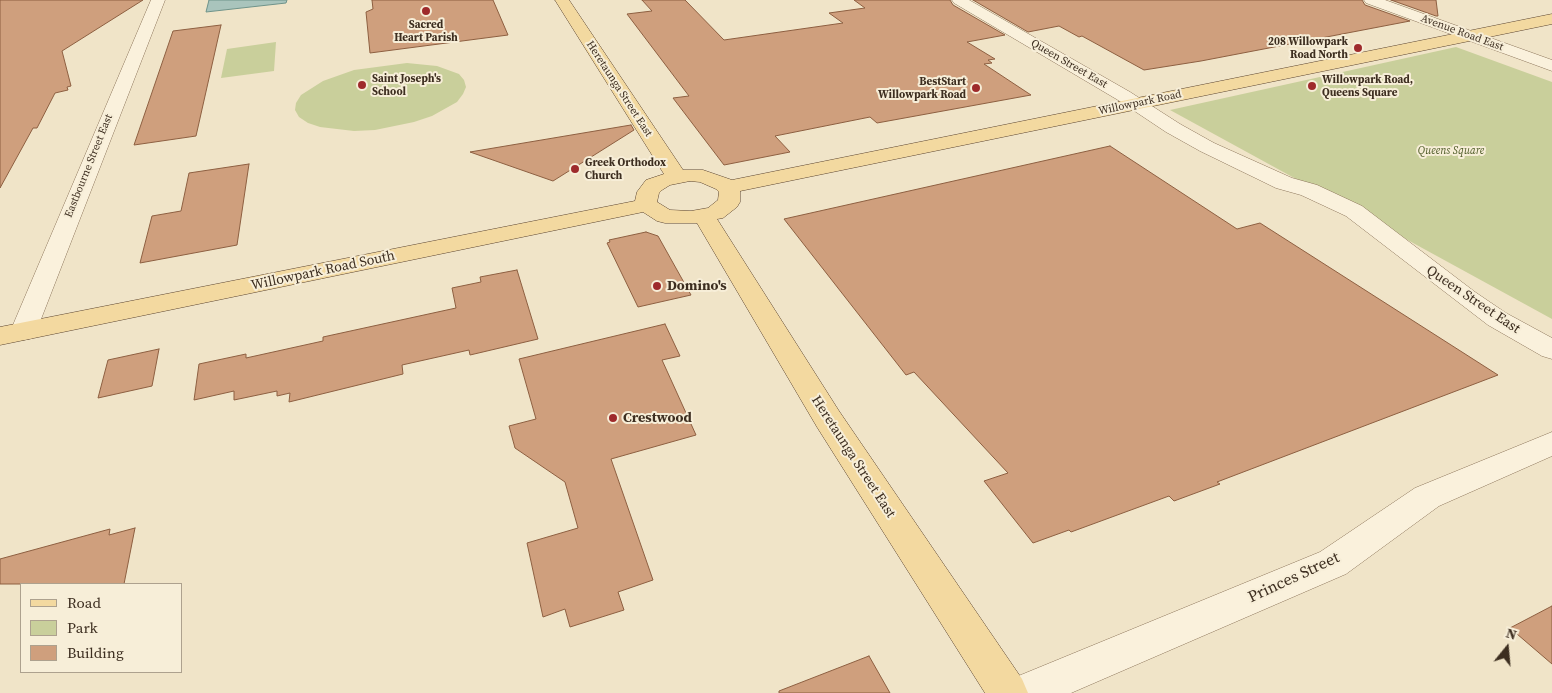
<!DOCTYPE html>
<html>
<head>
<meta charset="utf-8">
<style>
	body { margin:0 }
	#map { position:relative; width:1552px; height:693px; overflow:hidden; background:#f0e4c8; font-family:"Source Serif 4",serif }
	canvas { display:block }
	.legend { position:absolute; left:20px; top:583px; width:162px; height:90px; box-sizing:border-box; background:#f7eed8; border:1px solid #ada18e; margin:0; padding:6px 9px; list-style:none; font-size:15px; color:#3d2e20 }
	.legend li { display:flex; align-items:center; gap:10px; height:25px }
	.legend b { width:25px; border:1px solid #ada18e }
	.north { position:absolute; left:1482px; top:623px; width:50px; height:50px; -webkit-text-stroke:4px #f7eed8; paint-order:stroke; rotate:17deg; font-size:14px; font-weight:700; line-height:20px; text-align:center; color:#3d2e20 }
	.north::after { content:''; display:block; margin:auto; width:18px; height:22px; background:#3d2e20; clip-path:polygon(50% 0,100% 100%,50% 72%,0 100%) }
</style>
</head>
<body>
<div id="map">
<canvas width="1552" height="693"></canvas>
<ul class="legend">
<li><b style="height:6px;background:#f3d9a0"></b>Road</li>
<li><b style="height:14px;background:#c9cf9b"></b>Park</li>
<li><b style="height:14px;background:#cf9f7d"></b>Building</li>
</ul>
<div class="north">N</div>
</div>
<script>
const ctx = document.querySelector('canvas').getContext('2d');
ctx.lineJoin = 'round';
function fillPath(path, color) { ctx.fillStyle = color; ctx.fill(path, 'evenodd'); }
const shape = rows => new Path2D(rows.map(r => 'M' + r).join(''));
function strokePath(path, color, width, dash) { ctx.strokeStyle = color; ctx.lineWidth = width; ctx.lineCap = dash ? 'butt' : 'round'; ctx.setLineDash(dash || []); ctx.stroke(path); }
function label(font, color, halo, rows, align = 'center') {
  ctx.font = font + ' "Source Serif 4",serif'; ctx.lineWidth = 4; ctx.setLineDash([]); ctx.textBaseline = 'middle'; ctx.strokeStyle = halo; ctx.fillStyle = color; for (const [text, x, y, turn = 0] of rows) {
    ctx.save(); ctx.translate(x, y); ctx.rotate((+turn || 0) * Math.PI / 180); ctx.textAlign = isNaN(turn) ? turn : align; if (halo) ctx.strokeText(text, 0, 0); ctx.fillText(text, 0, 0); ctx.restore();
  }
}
const green = shape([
	[276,42,274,71,221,78,227,49],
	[1456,47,1552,82,1552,319,1170,110],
	[407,63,437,66,459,74,464,80,466,87,463,94,457,102,432,116,414,122,375,130,354,131,320,127,308,123,299,117,295,110,296,103,301,95,323,81,354,70]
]);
const water = shape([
	[209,0,287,0,286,3,206,12,209,0]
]);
const building = shape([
	[0,0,143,0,62,51,71,86,67,87,68,90,55,93,37,128,33,128,0,188,0,0],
	[372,0,493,0,508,35,370,53,366,12,373,9,372,0],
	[642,0,685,0,724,40,843,23,829,13,865,8,854,0,950,0,953,5,1005,35,967,42,995,59,988,60,992,63,984,64,1031,95,877,123,870,117,775,136,790,152,724,165,673,98,689,96,627,14,652,11,642,0],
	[973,0,1362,0,1365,5,1410,21,1201,61,1144,70,1082,36,1079,37,1059,26,1028,32,973,0],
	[1391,0,1436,0,1438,16,1436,16,1391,0],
	[221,25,196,136,134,145,173,31,221,25],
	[631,125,634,130,553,181,470,152,631,125],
	[1110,146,1237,229,1260,223,1498,375,1217,482,1220,484,1174,501,1169,496,1071,532,1069,530,1033,543,984,481,1008,473,914,372,906,375,784,219,1110,146],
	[249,164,237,245,140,263,152,216,181,211,189,173,249,164],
	[646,232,658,236,691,295,638,307,607,243,610,242,609,240,646,232],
	[517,270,538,339,470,355,469,350,402,365,403,374,289,402,290,393,277,396,277,391,234,400,234,391,194,400,199,364,246,354,246,358,323,341,323,337,456,308,452,288,481,282,480,277,517,270],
	[665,324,680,356,662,360,696,435,611,459,653,580,618,592,624,610,570,627,565,609,543,617,527,543,578,528,565,482,515,448,509,426,536,419,519,359,665,324],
	[159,349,152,386,98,398,108,360,159,349],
	[135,528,124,584,0,584,0,559,110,529,109,535,135,528],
	[1552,606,1552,664,1510,628,1552,606],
	[869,656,890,693,779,693,779,691,869,656]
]);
const minor = shape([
	[151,0,165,0,36,332,33,338,23,340,13,338,10,332,151,0],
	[952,0,969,0,1130,92,1180,124,1214,143,1292,178,1317,185,1362,206,1475,292,1506,313,1552,338,1552,359,1542,356,1488,325,1346,216,1301,195,1276,188,1200,151,1166,132,1118,100,954,3,952,0],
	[1364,0,1385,0,1552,60,1552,71,1366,3,1364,0],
	[1552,432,1552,456,1439,506,1346,574,1071,693,1005,693,1011,679,1320,552,1415,488,1552,432]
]);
const major = shape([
	[555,0,569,0,683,170,703,170,732,180,1552,14,1552,24,740,191,740,202,737,207,723,218,717,219,839,411,1022,679,1028,693,985,693,817,427,697,223,665,223,657,221,643,212,0,345,0,327,635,201,637,192,646,180,664,174,555,0],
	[690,181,700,182,716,189,719,192,718,200,708,208,691,211,670,210,657,202,659,193,662,190,670,185,690,181]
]);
const markers = [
	[426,11,5,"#9e2a2b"],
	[1358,48,5,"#9e2a2b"],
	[362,85,5,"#9e2a2b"],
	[1312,86,5,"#9e2a2b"],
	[976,88,5,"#9e2a2b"],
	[575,169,5,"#9e2a2b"],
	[657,286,5,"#9e2a2b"],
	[613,418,5,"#9e2a2b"]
];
const farPoinames = [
	["Sacred",426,25,"center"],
	["Heart Parish",426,38,"center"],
	["208 Willowpark",1348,42,"right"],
	["Road North",1348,55,"right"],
	["Saint Joseph's",372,79],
	["School",372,92],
	["Willowpark Road,",1322,80],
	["Queens Square",1322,93],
	["BestStart",966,82,"right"],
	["Willowpark Road",966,95,"right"],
	["Greek Orthodox",585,163],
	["Church",585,176]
];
const farStreetnames = [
	["Avenue Road East",1462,33,20],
	["Queen Street East",1069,64,30],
	["Heretaunga Street East",619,89,57],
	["Willowpark Road",1140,103,-12],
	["Eastbourne Street East",89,166,-68]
];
const farParknames = [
	["Queens Square",1451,151]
];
const streetNames = [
	["Willowpark Road South",323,271,-12],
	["Queen Street East",1473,300,34],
	["Heretaunga Street East",853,457,57]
];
const poiNames = [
	["Domino's",667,286],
	["Crestwood",623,418]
];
const nearStreetnames = [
	["Princes Street",1294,578,-25]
];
fillPath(green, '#c9cf9b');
fillPath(water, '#a9c4bc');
strokePath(water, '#6f938a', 1);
fillPath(building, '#cf9f7d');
strokePath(building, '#8d5f41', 1);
strokePath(minor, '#8d765c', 1);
strokePath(major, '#5b4430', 1);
fillPath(minor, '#faf1dc');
fillPath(major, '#f3d9a0');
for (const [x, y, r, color] of markers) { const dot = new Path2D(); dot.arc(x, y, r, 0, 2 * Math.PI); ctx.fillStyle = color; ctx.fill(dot); strokePath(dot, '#f7eed8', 2); }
label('bold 11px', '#3d2e20', '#f7eed8', farPoinames, 'left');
label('11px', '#3d2e20', '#f7eed8', farStreetnames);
label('italic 11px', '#4d5a26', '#f7eed8', farParknames);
label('14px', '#3d2e20', '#f7eed8', streetNames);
label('bold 14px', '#3d2e20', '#f7eed8', poiNames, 'left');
label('16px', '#3d2e20', '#f7eed8', nearStreetnames);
</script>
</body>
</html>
